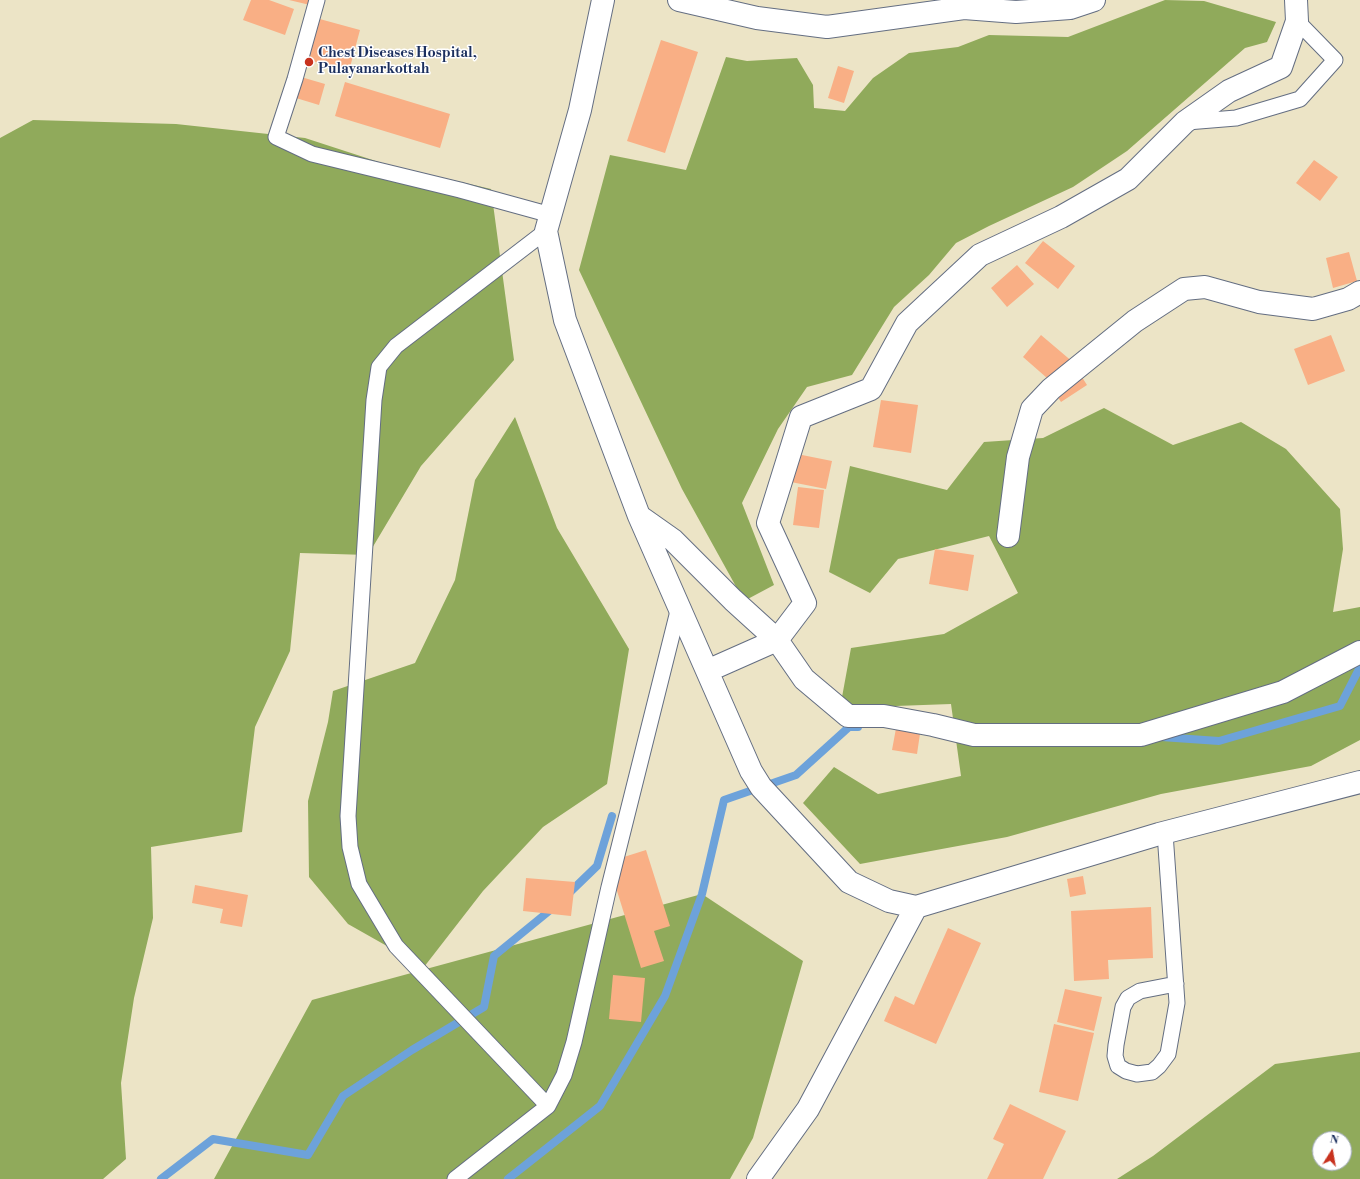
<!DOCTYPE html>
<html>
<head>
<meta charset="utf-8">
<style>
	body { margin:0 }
	#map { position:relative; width:1360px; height:1179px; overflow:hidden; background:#ece4c6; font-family:"Libre Bodoni",serif }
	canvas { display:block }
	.north { position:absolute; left:1312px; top:1131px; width:40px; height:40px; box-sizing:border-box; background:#fff; border:1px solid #a4acbf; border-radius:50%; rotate:11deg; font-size:11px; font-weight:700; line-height:16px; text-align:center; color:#1b2f5e }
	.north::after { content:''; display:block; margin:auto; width:14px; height:18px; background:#c8321e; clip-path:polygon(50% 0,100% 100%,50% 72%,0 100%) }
</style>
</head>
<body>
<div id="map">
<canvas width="1360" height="1179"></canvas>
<div class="north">N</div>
</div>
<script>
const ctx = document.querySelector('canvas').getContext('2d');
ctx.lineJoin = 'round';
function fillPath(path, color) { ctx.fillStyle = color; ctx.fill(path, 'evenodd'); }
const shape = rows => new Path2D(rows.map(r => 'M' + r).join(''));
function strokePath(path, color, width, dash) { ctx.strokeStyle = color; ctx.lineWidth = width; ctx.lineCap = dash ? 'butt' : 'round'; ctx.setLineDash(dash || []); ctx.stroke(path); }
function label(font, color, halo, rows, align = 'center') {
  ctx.font = font + ' "Libre Bodoni",serif'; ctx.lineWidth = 3; ctx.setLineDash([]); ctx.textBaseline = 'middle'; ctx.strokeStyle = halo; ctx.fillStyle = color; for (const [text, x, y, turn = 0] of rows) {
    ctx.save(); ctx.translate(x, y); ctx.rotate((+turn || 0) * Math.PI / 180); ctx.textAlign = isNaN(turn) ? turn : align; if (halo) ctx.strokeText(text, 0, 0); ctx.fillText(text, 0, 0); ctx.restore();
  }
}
const forest = shape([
	[1165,0,1204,1,1276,22,1267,42,1245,48,1127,151,1073,187,989,226,956,243,929,275,894,307,852,375,807,387,778,429,742,503,774,585,744,601,682,489,579,270,610,155,686,170,726,57,747,61,797,58,813,85,814,108,845,111,873,78,909,53,958,47,989,35,1068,37],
	[33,120,176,124,305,138,388,165,491,189,514,360,421,466,368,555,300,553,290,651,255,727,242,832,151,847,153,918,134,998,121,1083,126,1159,103,1179,0,1179,0,138],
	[1104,408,1173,445,1241,422,1286,449,1340,509,1343,549,1333,612,1360,607,1360,740,1311,766,1161,794,1007,837,860,864,803,803,834,767,878,794,961,776,951,704,840,708,851,648,944,634,1018,593,989,536,898,559,870,593,829,572,850,466,947,490,984,442,1043,438],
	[515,417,557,528,629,649,607,784,543,827,483,891,424,967,348,924,309,877,308,801,328,722,333,691,415,663,455,580,475,480],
	[702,894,803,961,753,1138,730,1179,214,1179,312,1000],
	[1360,1052,1360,1179,1117,1179,1153,1156,1275,1064],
	[1320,1139,1344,1139,1344,1163,1320,1163]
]);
const stream = shape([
	[1161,737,1219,741,1340,706,1360,667],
	[567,895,597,866,612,816],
	[161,1179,213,1139,308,1155,343,1096,412,1050,484,1007,494,956,554,907],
	[508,1179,600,1106,665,996,702,894,724,800,796,775,849,727,858,727]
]);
const building = shape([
	[251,0,269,0,294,9,285,35,243,20],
	[289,0,311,0,310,5],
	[305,15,360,30,349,71,294,56],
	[661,40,698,52,665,153,627,141],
	[838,66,854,71,844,103,828,98],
	[301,77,325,84,319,105,296,98],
	[345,82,450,114,440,148,335,116],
	[1314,160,1338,177,1320,201,1296,183],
	[1043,241,1075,266,1058,289,1025,263],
	[1349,252,1357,281,1333,288,1326,258],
	[1017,265,1034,284,1007,307,991,288],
	[1041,335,1074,363,1055,385,1023,357],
	[1331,335,1345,371,1308,385,1294,349],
	[1078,371,1087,385,1061,402,1052,388],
	[881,400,918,405,911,453,873,447],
	[797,454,832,461,826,489,791,482],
	[798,487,824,490,819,528,793,525],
	[935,549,974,555,968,591,929,584],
	[897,723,921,727,917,754,892,750],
	[646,850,670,926,654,931,664,961,641,968,608,862],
	[1083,876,1086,894,1070,897,1067,879],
	[526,878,575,882,571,916,523,911],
	[195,885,248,895,242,927,220,923,223,909,192,903],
	[1151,907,1153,958,1108,960,1109,979,1074,981,1071,911],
	[948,928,981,943,936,1044,884,1021,895,996,914,1005],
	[613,975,645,978,641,1022,609,1019],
	[1065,989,1102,997,1094,1031,1057,1022],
	[1054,1024,1094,1033,1078,1101,1039,1092],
	[1010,1104,1066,1131,1043,1179,987,1179,1004,1144,993,1139]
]);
const service = shape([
	[317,0,295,79,276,137,312,154,460,190,551,215],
	[1187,122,1236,118,1300,99,1335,60,1297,21],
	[546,231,396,346,379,367,374,400,348,816,350,847,359,884,396,946,548,1106],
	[1165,833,1177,1003,1168,1054,1159,1066,1152,1072,1137,1074,1126,1071,1118,1066,1115,1056,1116,1045,1123,1007,1128,998,1140,991,1176,984],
	[455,1179,548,1106,564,1075,574,1042,609,887,679,607]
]);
const minor = shape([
	[603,0,580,110,546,231,565,320,639,516,751,771,761,787,849,882,889,901,916,907,1159,834,1360,782],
	[679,0,757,18,827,27,964,8,1016,12,1070,8,1094,0],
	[639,516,673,540,733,600,777,640,804,679,848,716,884,716,933,725,974,735,1141,735,1283,692,1360,652],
	[1008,536,1018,457,1032,409,1051,389,1135,321,1184,289,1205,287,1259,302,1313,309,1348,299,1360,292],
	[707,671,777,640,805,603,768,523,801,417,871,389,907,323,980,255,1061,217,1128,179,1185,122,1229,91,1281,67,1297,21,1296,0],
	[758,1179,808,1109,916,907]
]);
const markers = [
	[309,62,5,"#c8321e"]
];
const poiNames = [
	["Chest Diseases Hospital,",318,54],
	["Pulayanarkottah",318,70]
];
fillPath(forest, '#90aa5b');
strokePath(stream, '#6da2da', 8);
fillPath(building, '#f9af85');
strokePath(service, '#646e82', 17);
strokePath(minor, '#646e82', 24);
strokePath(service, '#fff', 15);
strokePath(minor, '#fff', 22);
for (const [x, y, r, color] of markers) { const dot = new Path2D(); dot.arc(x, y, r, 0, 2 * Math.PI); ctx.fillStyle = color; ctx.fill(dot); strokePath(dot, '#fff', 1.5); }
label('bold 14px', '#1b2f5e', '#fff', poiNames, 'left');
</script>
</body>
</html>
